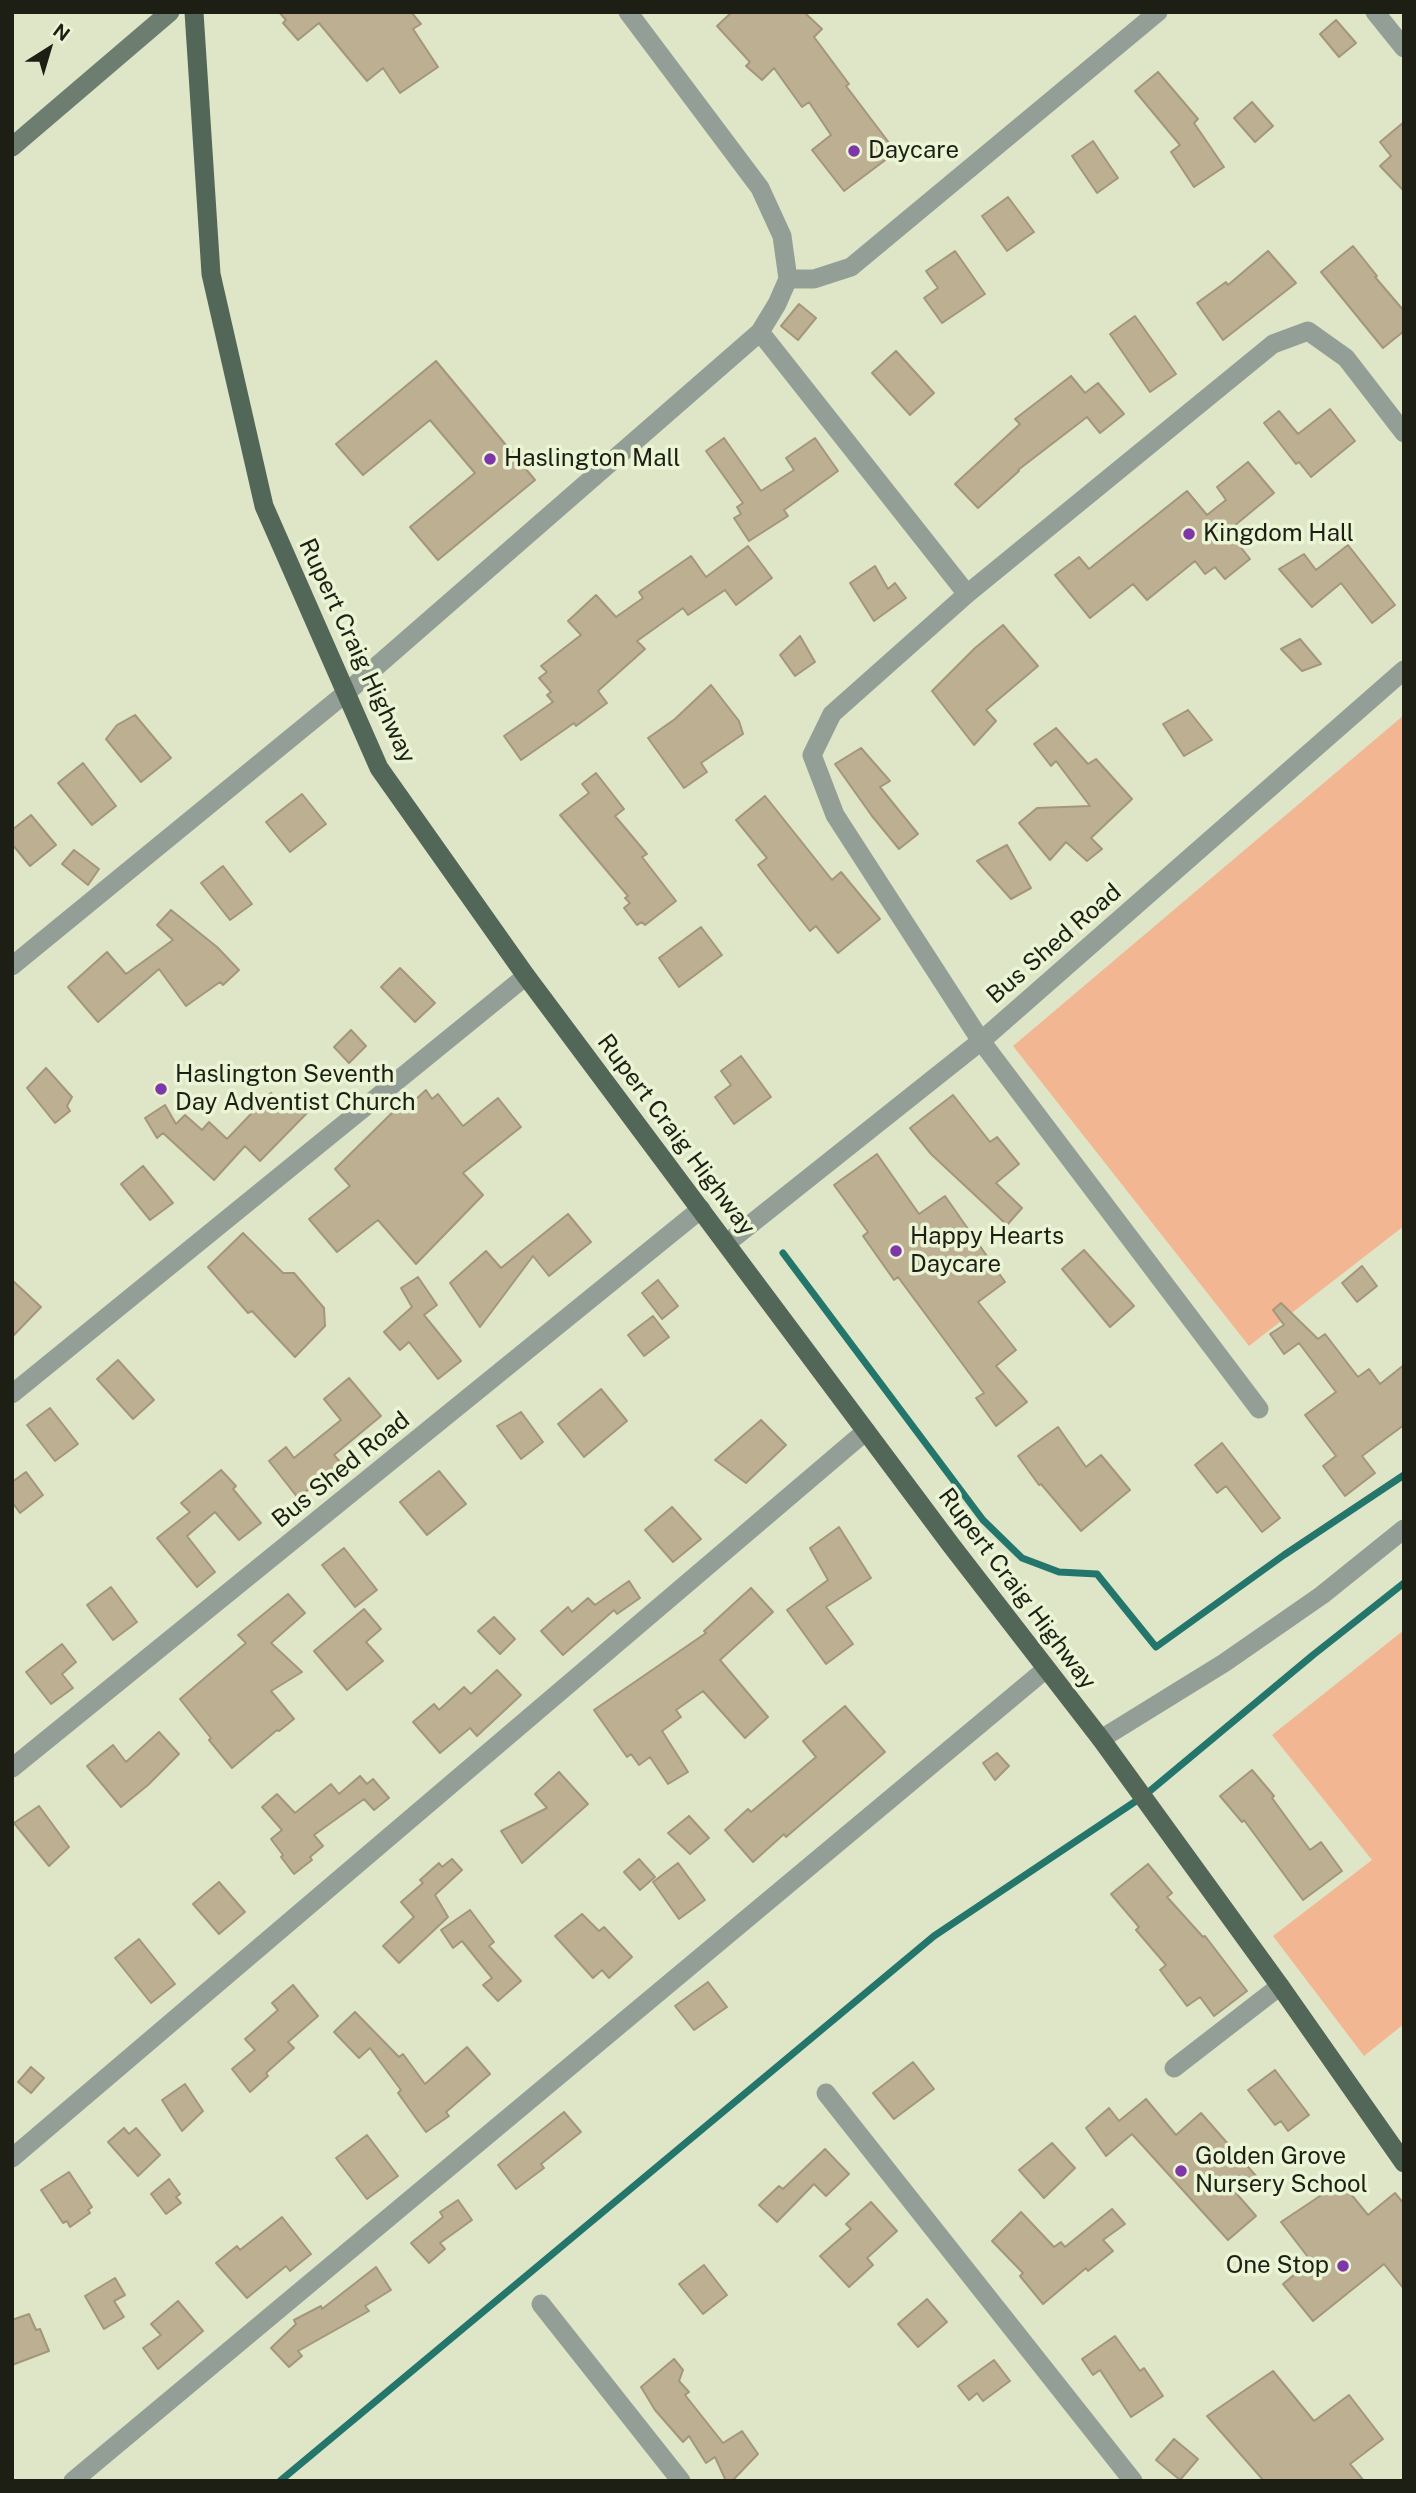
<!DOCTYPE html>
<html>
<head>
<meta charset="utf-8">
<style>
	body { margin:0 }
	#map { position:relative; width:1416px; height:2493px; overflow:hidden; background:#dee6c7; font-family:"Public Sans",sans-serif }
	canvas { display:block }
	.frame { position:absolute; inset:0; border:14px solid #1d1f14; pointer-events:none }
	.north { position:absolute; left:14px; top:14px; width:70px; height:70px; -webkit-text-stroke:5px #ebf4d4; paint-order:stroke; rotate:37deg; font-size:19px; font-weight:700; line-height:28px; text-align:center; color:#1d1f14 }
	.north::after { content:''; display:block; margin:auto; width:24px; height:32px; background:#1d1f14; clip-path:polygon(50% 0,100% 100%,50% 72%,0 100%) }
</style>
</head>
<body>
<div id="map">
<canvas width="1416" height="2493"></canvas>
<div class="frame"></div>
<div class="north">N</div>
</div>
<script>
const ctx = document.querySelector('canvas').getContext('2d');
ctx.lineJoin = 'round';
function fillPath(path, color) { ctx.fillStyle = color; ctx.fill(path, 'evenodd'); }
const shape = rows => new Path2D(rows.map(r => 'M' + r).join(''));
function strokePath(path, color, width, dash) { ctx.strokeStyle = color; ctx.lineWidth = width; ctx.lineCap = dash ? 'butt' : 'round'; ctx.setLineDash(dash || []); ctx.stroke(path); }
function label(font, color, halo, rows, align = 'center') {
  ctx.font = font + ' "Public Sans",sans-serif'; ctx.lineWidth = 7; ctx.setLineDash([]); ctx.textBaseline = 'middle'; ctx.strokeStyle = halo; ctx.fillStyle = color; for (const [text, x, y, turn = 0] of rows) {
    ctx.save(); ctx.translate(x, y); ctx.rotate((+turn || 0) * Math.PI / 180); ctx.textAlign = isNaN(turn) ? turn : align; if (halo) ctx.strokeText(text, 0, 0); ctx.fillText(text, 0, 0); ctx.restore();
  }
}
const green = shape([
	[1404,715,1404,1226,1249,1346,1013,1046],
	[1404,1630,1404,2024,1364,2056,1273,1936,1372,1860,1272,1735]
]);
const stream = shape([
	[783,1253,983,1520,1022,1558,1059,1572,1097,1574,1156,1647,1284,1555,1404,1475],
	[280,2481,934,1936,1145,1795,1313,1655,1404,1583]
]);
const building = shape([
	[279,12,411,12,421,24,413,29,438,67,400,93,383,68,367,81,319,23,298,40,283,23,286,20,279,12],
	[732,12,804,12,822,29,814,37,849,84,846,86,896,152,844,191,812,150,831,135,809,102,802,107,774,68,762,80,746,66,750,62,717,26,732,12],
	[1336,20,1356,43,1339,57,1320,34,1336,20],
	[1158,72,1198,119,1194,123,1224,167,1194,187,1171,152,1180,145,1135,91,1158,72],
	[1252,102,1273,126,1255,142,1234,118,1252,102],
	[1404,122,1404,191,1380,166,1391,156,1380,142,1404,122],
	[1093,141,1118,178,1097,193,1072,156,1093,141],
	[1008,197,1034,232,1007,251,982,216,1008,197],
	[1353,246,1377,276,1375,277,1404,311,1404,331,1383,348,1321,272,1353,246],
	[955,251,985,294,942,323,924,298,938,288,926,271,955,251],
	[1268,251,1296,283,1223,340,1197,303,1226,282,1228,285,1268,251],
	[799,304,816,318,798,340,781,326,799,304],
	[1135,316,1176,374,1150,392,1110,334,1135,316],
	[896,351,934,393,910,415,872,373,896,351],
	[436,361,535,480,438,560,410,527,475,473,430,420,363,475,336,444,436,361],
	[1071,376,1085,393,1098,383,1124,414,1100,433,1087,417,1018,470,1019,471,978,508,955,484,1020,424,1015,419,1071,376],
	[1330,409,1355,441,1311,477,1299,462,1296,464,1264,423,1279,411,1298,434,1330,409],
	[724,438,761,491,794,470,786,458,815,438,838,471,784,510,788,516,749,541,734,518,741,514,737,507,743,503,706,451,724,438],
	[1248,462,1274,493,1228,531,1250,559,1225,579,1215,567,1205,574,1195,561,1147,600,1133,584,1090,618,1055,575,1079,557,1089,569,1187,491,1207,515,1226,500,1217,487,1248,462],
	[1348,545,1395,605,1372,623,1341,583,1312,607,1279,569,1304,554,1316,570,1348,545],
	[748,546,772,578,736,605,725,590,688,615,683,608,637,641,645,649,598,691,607,703,576,726,574,723,521,760,504,736,553,702,547,695,551,692,539,678,547,672,541,666,581,635,568,621,596,595,616,617,643,598,639,592,691,556,706,577,748,546],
	[875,566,888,589,895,583,906,598,874,621,850,583,875,566],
	[1003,625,1038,666,986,710,996,721,974,745,932,691,975,648,1003,625],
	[800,636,815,662,795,676,780,655,800,636],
	[1300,639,1321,664,1302,671,1281,649,1300,639],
	[711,685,739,721,743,734,701,763,707,772,684,788,648,738,675,719,711,685],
	[1188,710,1212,740,1184,756,1163,724,1188,710],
	[135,715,171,758,141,782,106,739,117,725,135,715],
	[1056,728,1088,764,1096,759,1132,799,1091,838,1102,849,1087,861,1066,842,1050,860,1019,823,1037,808,1090,806,1056,761,1051,766,1034,744,1056,728],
	[861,748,890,781,880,787,918,834,899,849,872,816,835,764,861,748],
	[83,763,116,806,92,825,58,783,83,763],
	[596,773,624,809,615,816,647,854,642,857,676,901,645,925,642,922,637,925,624,908,630,903,625,898,628,896,560,815,589,793,582,784,596,773],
	[302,794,326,824,290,852,266,822,302,794],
	[765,796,832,880,841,872,880,919,838,953,816,926,810,931,771,882,758,865,767,858,736,820,765,796],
	[31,815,56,845,30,866,12,844,12,830,31,815],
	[1007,845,1031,888,1011,899,977,861,1007,845],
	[74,850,99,869,88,885,62,864,74,850],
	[223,866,252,904,230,920,201,883,223,866],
	[171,910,217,947,239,970,223,985,220,982,186,1006,159,969,98,1022,68,987,107,952,126,974,173,940,157,925,171,910],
	[701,927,722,955,679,987,659,958,701,927],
	[400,968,435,1003,415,1022,381,987,400,968],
	[351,1030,366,1046,349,1063,334,1047,351,1030],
	[741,1056,771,1097,734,1124,715,1097,731,1085,721,1071,741,1056],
	[46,1068,72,1097,67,1106,70,1111,55,1123,27,1088,46,1068],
	[426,1090,432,1099,438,1094,463,1126,498,1098,521,1127,463,1173,483,1195,416,1264,378,1220,337,1252,309,1219,350,1186,335,1169,400,1105,404,1110,426,1090],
	[271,1093,285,1107,293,1099,307,1113,260,1161,245,1146,214,1180,163,1133,157,1138,145,1118,165,1105,176,1124,185,1115,202,1130,209,1122,227,1139,271,1093],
	[953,1095,990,1142,997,1137,1019,1164,996,1183,1022,1208,1007,1225,931,1154,910,1128,953,1095],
	[877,1154,919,1214,945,1196,1005,1282,978,1302,1016,1350,996,1366,1027,1402,996,1426,976,1398,984,1393,898,1277,894,1280,863,1236,868,1232,834,1185,877,1154],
	[143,1166,173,1203,150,1220,121,1184,143,1166],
	[568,1214,591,1242,549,1276,533,1256,480,1327,450,1283,486,1251,501,1268,568,1214],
	[243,1233,283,1273,294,1273,324,1308,325,1326,295,1357,252,1311,248,1313,208,1267,243,1233],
	[1084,1250,1134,1306,1110,1327,1062,1269,1084,1250],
	[1362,1266,1377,1286,1357,1302,1342,1283,1362,1266],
	[418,1277,437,1305,424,1315,461,1361,438,1379,409,1342,400,1350,384,1332,412,1307,401,1288,418,1277],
	[12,1280,41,1307,12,1337,12,1280],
	[658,1280,678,1306,662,1319,642,1293,658,1280],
	[1281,1303,1318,1339,1325,1334,1358,1377,1369,1369,1380,1384,1404,1365,1404,1425,1362,1456,1375,1473,1345,1496,1323,1466,1336,1456,1305,1415,1336,1392,1299,1343,1284,1354,1270,1334,1284,1325,1273,1310,1281,1303],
	[653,1316,669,1337,644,1356,628,1335,653,1316],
	[118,1360,154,1400,133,1419,97,1379,118,1360],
	[349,1378,381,1416,334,1455,341,1463,298,1498,269,1461,286,1447,294,1458,341,1420,324,1399,349,1378],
	[601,1389,627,1421,584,1457,558,1424,601,1389],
	[50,1408,78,1444,55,1461,27,1425,50,1408],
	[521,1412,543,1442,521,1459,497,1426,521,1412],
	[761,1420,786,1445,746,1483,715,1460,761,1420],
	[1058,1427,1086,1467,1101,1455,1130,1490,1081,1531,1041,1484,1039,1485,1018,1456,1058,1427],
	[1222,1443,1280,1518,1262,1532,1226,1486,1217,1493,1195,1465,1222,1443],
	[221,1470,236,1486,233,1489,261,1523,239,1540,215,1512,187,1536,215,1572,197,1587,157,1538,190,1512,181,1503,221,1470],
	[439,1471,466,1504,427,1535,400,1502,439,1471],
	[26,1472,43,1495,20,1513,12,1502,12,1482,26,1472],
	[672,1507,701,1539,673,1562,645,1530,672,1507],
	[839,1527,871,1578,826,1607,853,1644,826,1664,787,1610,828,1580,810,1548,839,1527],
	[344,1548,377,1590,355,1607,322,1565,344,1548],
	[629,1581,640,1598,617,1614,614,1610,563,1655,541,1631,568,1607,572,1612,588,1598,595,1605,629,1581],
	[111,1587,137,1622,113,1640,87,1605,111,1587],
	[751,1588,773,1612,720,1660,768,1717,745,1738,703,1691,676,1710,681,1717,662,1731,688,1772,668,1784,650,1757,639,1765,631,1754,627,1757,594,1710,706,1633,704,1631,751,1588],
	[288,1594,305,1613,271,1643,302,1672,271,1691,294,1719,279,1731,277,1730,232,1768,209,1740,211,1738,180,1699,246,1643,238,1635,288,1594],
	[364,1609,381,1629,366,1642,383,1661,347,1690,314,1651,364,1609],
	[494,1617,515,1639,500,1654,478,1631,494,1617],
	[62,1644,76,1662,62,1674,73,1688,51,1704,26,1672,62,1644],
	[497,1670,521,1695,477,1736,470,1728,440,1753,413,1722,434,1704,439,1710,464,1687,471,1694,497,1670],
	[845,1706,885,1752,786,1837,784,1834,753,1862,725,1830,748,1809,751,1812,816,1757,803,1741,845,1706],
	[159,1732,179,1754,148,1785,121,1807,87,1766,113,1745,126,1762,159,1732],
	[997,1753,1009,1766,995,1780,983,1763,997,1753],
	[1252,1770,1274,1796,1272,1798,1310,1850,1321,1842,1342,1871,1303,1900,1244,1820,1242,1822,1220,1796,1252,1770],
	[559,1772,588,1804,522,1863,501,1831,547,1808,535,1794,559,1772],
	[360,1776,367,1784,373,1779,389,1798,374,1810,364,1799,314,1835,323,1846,310,1857,312,1860,294,1874,281,1857,283,1855,271,1839,282,1830,262,1807,277,1794,295,1813,331,1784,339,1794,360,1776],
	[39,1806,69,1847,49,1866,14,1823,39,1806],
	[689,1816,709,1838,690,1854,668,1833,689,1816],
	[452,1859,462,1870,435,1895,448,1917,399,1963,383,1946,414,1917,401,1902,423,1883,420,1880,439,1863,442,1867,452,1859],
	[639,1859,655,1877,640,1890,624,1872,639,1859],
	[678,1863,705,1900,679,1919,653,1882,678,1863],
	[1148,1864,1172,1893,1167,1897,1203,1937,1205,1936,1247,1991,1214,2016,1200,1997,1187,2006,1160,1970,1166,1965,1136,1930,1139,1927,1111,1894,1148,1864],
	[219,1882,245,1912,219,1934,193,1904,219,1882],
	[470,1910,494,1942,489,1946,521,1981,498,2001,483,1985,492,1978,462,1941,453,1948,441,1930,470,1910],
	[582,1914,599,1931,604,1927,632,1957,609,1978,602,1970,593,1978,555,1936,582,1914],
	[139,1939,175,1984,151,2003,115,1958,139,1939],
	[708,1982,727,2007,694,2030,675,2006,708,1982],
	[293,1985,318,2016,288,2042,294,2048,266,2073,268,2076,250,2092,232,2069,255,2050,245,2039,278,2010,272,2003,293,1985],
	[355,2012,399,2057,403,2054,425,2084,467,2047,490,2074,446,2112,449,2116,426,2132,398,2093,401,2090,370,2048,359,2058,334,2032,355,2012],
	[913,2062,934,2089,894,2119,873,2093,913,2062],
	[31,2067,44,2078,31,2093,18,2082,31,2067],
	[1275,2070,1309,2115,1288,2131,1281,2121,1275,2125,1248,2090,1275,2070],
	[185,2084,203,2111,182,2131,162,2100,185,2084],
	[1146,2099,1176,2135,1201,2113,1256,2176,1236,2193,1256,2216,1228,2240,1132,2134,1106,2156,1086,2128,1109,2108,1119,2121,1146,2099],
	[564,2112,581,2132,541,2164,544,2168,516,2189,498,2165,564,2112],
	[124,2128,129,2134,136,2128,160,2155,138,2176,108,2142,124,2128],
	[367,2135,398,2176,367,2199,336,2158,367,2135],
	[1052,2143,1075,2168,1044,2198,1019,2170,1052,2143],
	[825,2149,849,2174,826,2196,814,2184,777,2222,759,2205,779,2186,783,2189,825,2149],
	[69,2172,92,2207,88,2210,90,2213,70,2227,67,2221,63,2223,41,2190,69,2172],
	[169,2179,180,2194,176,2197,181,2203,166,2214,151,2194,169,2179],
	[1341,2182,1368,2215,1395,2193,1404,2204,1404,2289,1384,2264,1313,2321,1283,2284,1311,2261,1281,2222,1341,2182],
	[458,2200,472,2220,440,2243,445,2249,429,2263,411,2243,443,2217,440,2212,458,2200],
	[871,2202,897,2231,867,2258,873,2265,849,2287,820,2256,851,2229,846,2224,871,2202],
	[1112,2209,1125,2224,1103,2240,1113,2251,1088,2271,1086,2268,1043,2304,1020,2276,1023,2273,992,2241,1021,2212,1054,2247,1061,2242,1065,2247,1112,2209],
	[282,2217,311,2254,290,2271,286,2266,247,2298,216,2263,237,2246,240,2250,282,2217],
	[704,2265,727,2295,703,2314,679,2284,704,2265],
	[376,2267,391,2290,365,2306,369,2311,298,2351,302,2356,289,2367,271,2348,296,2324,294,2320,321,2306,322,2309,376,2267],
	[115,2278,125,2295,114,2301,124,2317,104,2329,85,2296,115,2278],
	[927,2299,947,2322,918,2347,898,2324,927,2299],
	[178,2301,203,2331,158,2369,143,2348,161,2335,151,2324,178,2301],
	[29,2314,36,2330,40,2329,49,2351,12,2365,12,2320,29,2314],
	[1115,2336,1140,2371,1144,2368,1163,2396,1131,2417,1100,2370,1093,2375,1082,2359,1115,2336],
	[674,2359,683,2370,679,2381,689,2392,685,2395,723,2443,742,2431,758,2454,732,2481,726,2481,715,2457,706,2463,689,2436,683,2442,655,2410,641,2387,674,2359],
	[994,2360,1010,2381,983,2401,977,2393,969,2400,958,2386,994,2360],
	[1273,2371,1314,2421,1349,2395,1383,2439,1350,2464,1364,2481,1264,2481,1207,2416,1273,2371],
	[1174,2439,1198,2459,1180,2480,1156,2460,1174,2439]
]);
const minor = shape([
	[1375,12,1404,48],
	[788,279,814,279,851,267,1158,12],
	[760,332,967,594],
	[12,966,347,692,760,332,777,304,788,279,782,236,760,188,628,12],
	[727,1243,981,1041,1404,670],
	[12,1394,526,976],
	[1259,1409,981,1041,835,815,812,755,832,714,967,594,1273,344,1308,331,1346,358,1404,433],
	[1101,1739,1224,1663,1322,1595,1404,1529],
	[12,1768,701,1209],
	[1174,2068,1280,1986],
	[826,2093,1133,2481],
	[12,2158,866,1431],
	[541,2304,681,2481],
	[73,2481,1046,1669]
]);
const secondary = shape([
	[12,147,170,12]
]);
const primary = shape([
	[194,12,211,274,264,506,379,768,526,976,951,1545,1101,1739,1280,1986,1404,2163]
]);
const markers = [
	[854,151,7,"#7e36a9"],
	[490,459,7,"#7e36a9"],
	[1189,534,7,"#7e36a9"],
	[161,1089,7,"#7e36a9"],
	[896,1251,7,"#7e36a9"],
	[1181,2171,7,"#7e36a9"],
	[1343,2266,7,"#7e36a9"]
];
const poiNames = [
	["Daycare",868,151],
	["Haslington Mall",504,459],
	["Kingdom Hall",1203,534],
	["Haslington Seventh",175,1075],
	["Day Adventist Church",175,1103],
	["Happy Hearts",910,1237],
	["Daycare",910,1265],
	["Golden Grove",1195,2157],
	["Nursery School",1195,2185],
	["One Stop",1329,2266,"right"]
];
const streetNames = [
	["Rupert Craig Highway",357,651,65],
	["Bus Shed Road",1054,944,-41],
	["Rupert Craig Highway",676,1135,53],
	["Bus Shed Road",341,1470,-39],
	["Rupert Craig Highway",1017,1589,53]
];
fillPath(green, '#f3b692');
strokePath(stream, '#24766c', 7);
fillPath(building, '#bcaf92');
strokePath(building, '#a3967a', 2);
strokePath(minor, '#939f96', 19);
strokePath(secondary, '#6d7e71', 19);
strokePath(primary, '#526758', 19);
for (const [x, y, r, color] of markers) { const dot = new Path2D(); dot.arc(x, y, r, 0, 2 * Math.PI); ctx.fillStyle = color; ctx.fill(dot); strokePath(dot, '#ebf4d4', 2.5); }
label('24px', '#1d1f14', '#ebf4d4', poiNames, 'left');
label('24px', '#1d1f14', '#ebf4d4', streetNames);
</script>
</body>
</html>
